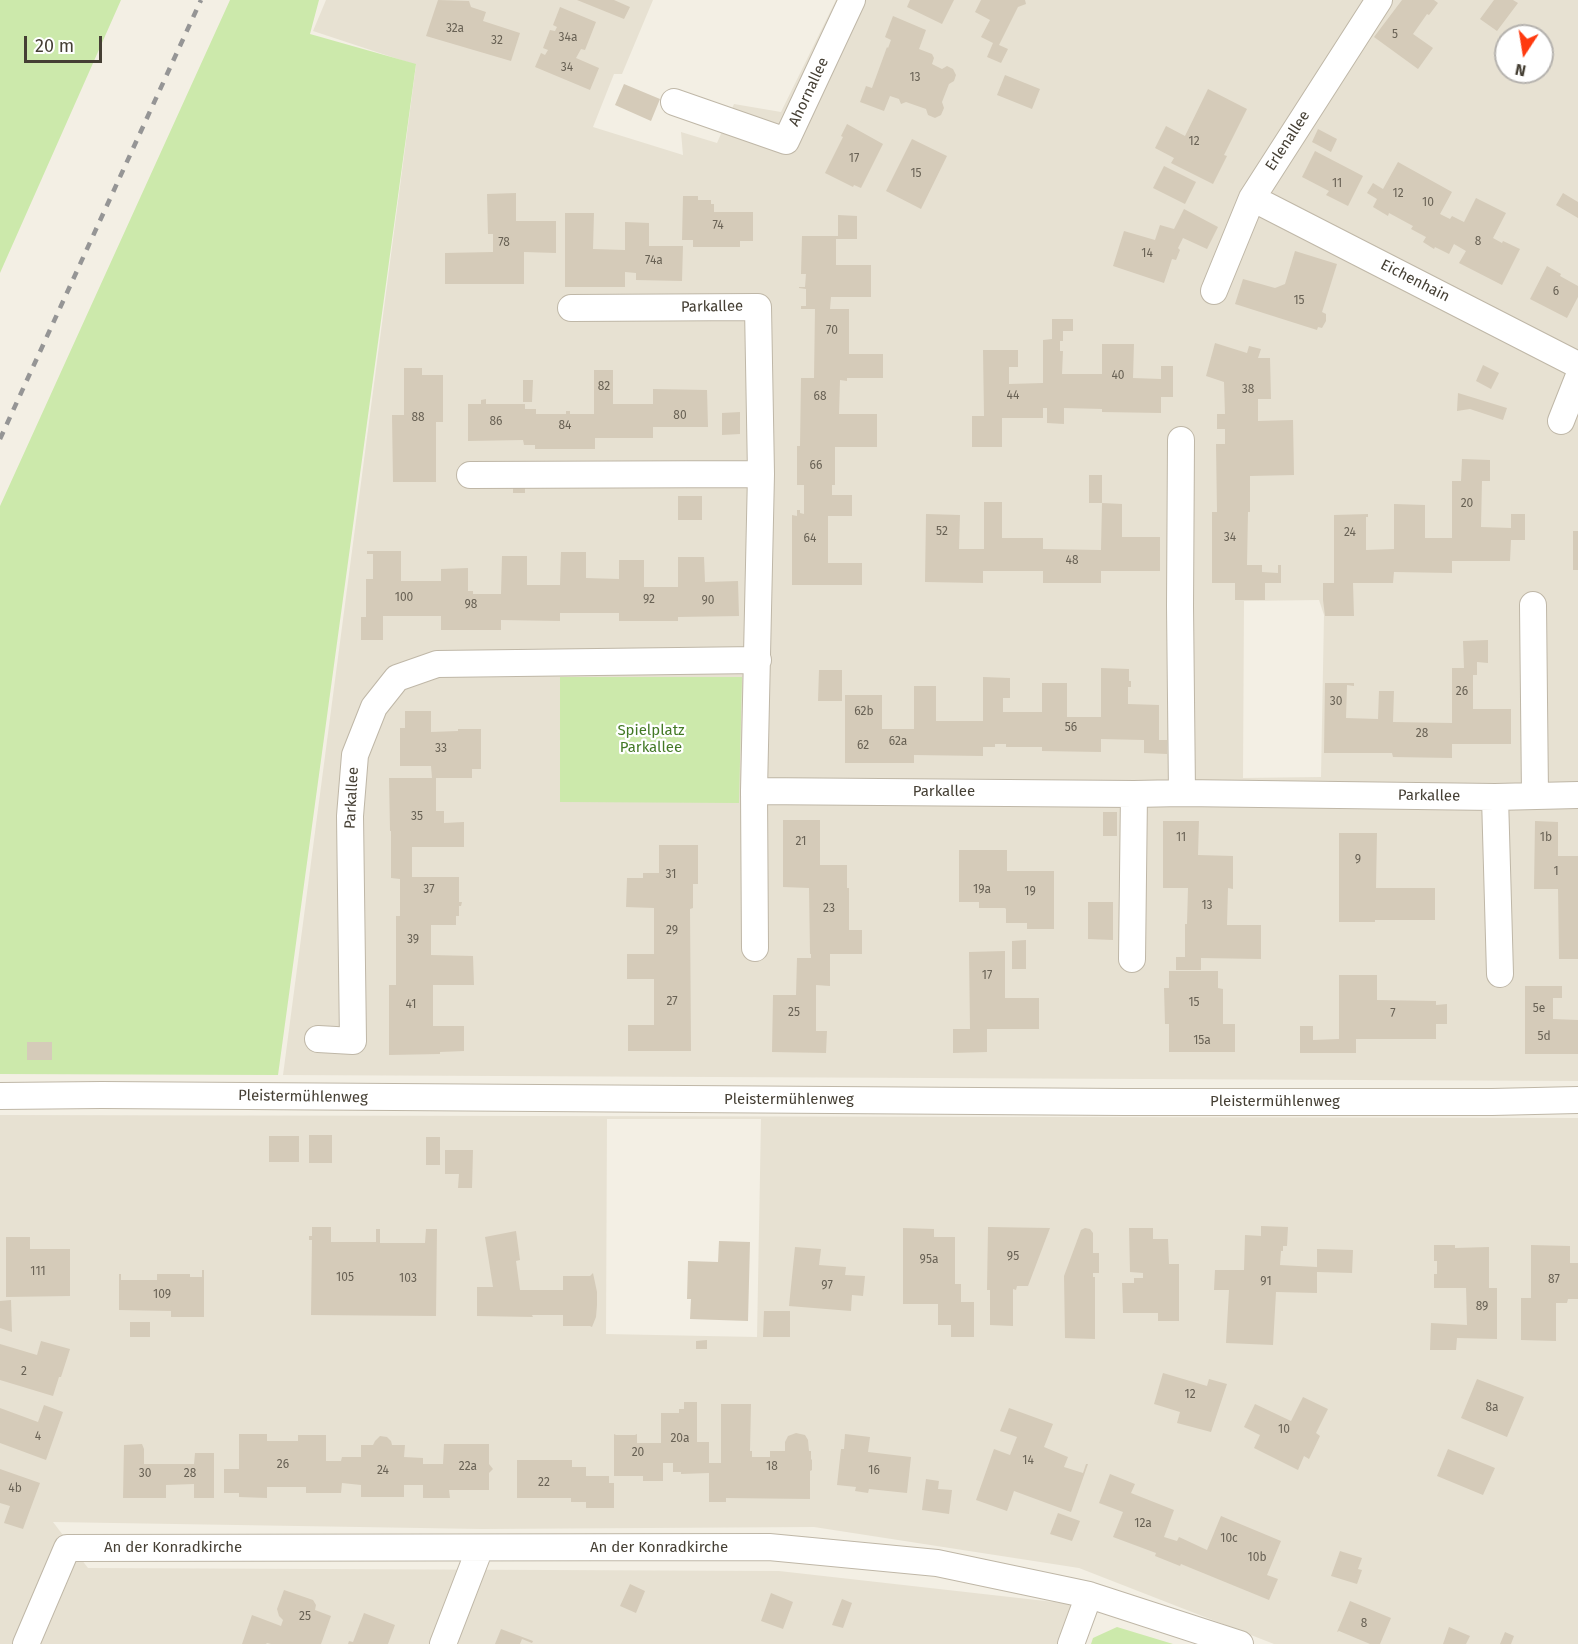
<!DOCTYPE html>
<html>
<head>
<meta charset="utf-8">
<style>
	body { margin:0 }
	#map { position:relative; width:1578px; height:1644px; overflow:hidden; background:#f3efe4; font-family:"Fira Sans",sans-serif }
	canvas { display:block }
	.north { position:absolute; left:1494px; top:24px; width:60px; height:60px; box-sizing:border-box; background:#fff; border:2px solid #b5b2ae; border-radius:50%; rotate:192deg; font-size:16px; font-weight:700; line-height:24px; text-align:center; color:#453f34 }
	.north::after { content:''; display:block; margin:auto; width:21px; height:27px; background:#ff3a0f; clip-path:polygon(50% 0,100% 100%,50% 72%,0 100%) }
	.scale { position:absolute; left:24px; top:36px; width:78px; height:27px; box-sizing:border-box; border:3px solid #453f34; border-top:0; padding-left:8px; font-size:18px; line-height:21px; white-space:nowrap; color:#453f34; -webkit-text-stroke:4px #fff; paint-order:stroke }
</style>
</head>
<body>
<div id="map">
<canvas width="1578" height="1644"></canvas>
<div class="north">N</div>
<div class="scale">20 m</div>
</div>
<script>
const ctx = document.querySelector('canvas').getContext('2d');
ctx.lineJoin = 'round';
function fillPath(path, color) { ctx.fillStyle = color; ctx.fill(path, 'evenodd'); }
const shape = rows => new Path2D(rows.map(r => 'M' + r).join(''));
function strokePath(path, color, width, dash) { ctx.strokeStyle = color; ctx.lineWidth = width; ctx.lineCap = dash ? 'butt' : 'round'; ctx.setLineDash(dash || []); ctx.stroke(path); }
function label(font, color, halo, rows, align = 'center') {
  ctx.font = font + ' "Fira Sans",sans-serif'; ctx.lineWidth = 4.5; ctx.setLineDash([]); ctx.textBaseline = 'middle'; ctx.strokeStyle = halo; ctx.fillStyle = color; for (const [text, x, y, turn = 0] of rows) {
    ctx.save(); ctx.translate(x, y); ctx.rotate((+turn || 0) * Math.PI / 180); ctx.textAlign = isNaN(turn) ? turn : align; if (halo) ctx.strokeText(text, 0, 0); ctx.fillText(text, 0, 0); ctx.restore();
  }
}
const residential = shape([
	[326,0,653,0,622,74,614,74,593,127,683,155,681,132,717,143,734,104,781,112,836,0,1578,0,1578,1081,283,1075,416,65,313,31],
	[1506,36,1542,36,1542,72,1506,72],
	[1319,600,1324,615,1321,777,1243,778,1244,601],
	[0,1115,1578,1118,1578,1644,1274,1644,1079,1568,814,1527,482,1529,53,1522,88,1568,779,1571,1081,1605,1067,1644,0,1644],
	[607,1119,761,1119,757,1337,606,1334]
]);
const green = shape([
	[0,0,121,0,0,273],
	[230,0,319,0,310,34,416,64,278,1075,0,1074,0,506],
	[560,677,742,677,739,803,560,802],
	[1117,1627,1173,1644,1091,1644,1093,1638]
]);
const building = shape([
	[438,0,469,1,471,7,486,12,483,21,520,33,511,61,426,36],
	[577,0,614,0,630,7,624,19],
	[910,0,954,0,942,24,907,7],
	[981,0,1025,0,1026,4,1018,7,999,45,1008,49,1001,63,987,57,993,43,981,37,990,20,975,12],
	[1402,0,1434,0,1438,3,1429,15,1427,14,1413,34,1433,48,1418,69,1374,37],
	[1494,0,1513,0,1518,3,1497,31,1480,19],
	[560,7,596,22,585,50,581,49,576,58,599,68,590,90,535,67,541,53,545,55,548,50,543,48,550,30,555,31,557,27,553,25],
	[893,16,926,30,919,49,932,54,934,58,932,64,942,69,947,66,953,69,956,75,954,81,949,84,942,102,944,108,941,115,935,118,928,115,926,109,906,102,901,104,899,99,890,96,884,111,860,102,866,86,872,88,887,47,888,48,891,40,885,37],
	[1005,75,1040,89,1032,109,997,95],
	[624,84,660,99,651,121,615,105],
	[1208,89,1247,109,1224,155,1227,156,1213,184,1171,163,1174,158,1155,148,1166,126,1185,136],
	[847,124,883,144,861,188,854,185,853,187,825,173,843,137,841,136],
	[1318,129,1337,139,1331,152,1312,142],
	[912,139,947,156,921,209,886,191],
	[1315,151,1363,176,1348,206,1326,195,1329,191,1302,177],
	[1398,162,1452,192,1440,214,1450,219,1452,216,1464,222,1476,198,1506,213,1493,238,1502,243,1503,241,1520,249,1502,285,1459,263,1466,251,1454,244,1449,254,1435,247,1434,249,1423,242,1426,237,1411,229,1413,226,1389,213,1388,216,1373,207,1377,199,1367,193,1373,183,1383,189],
	[1164,166,1196,182,1185,204,1153,188],
	[516,193,516,221,556,221,556,253,524,252,524,284,445,284,445,253,493,252,493,234,488,234,487,194],
	[1563,193,1578,202,1578,218,1556,205],
	[683,196,698,196,698,200,711,200,711,204,714,204,714,212,753,212,753,241,740,241,740,247,693,247,693,240,682,240],
	[1184,209,1218,227,1207,249,1183,238,1178,248,1180,250,1176,260,1172,259,1164,283,1113,266,1124,231,1155,240,1160,225,1174,229],
	[565,213,594,213,593,249,625,250,625,222,649,223,649,246,683,246,682,281,636,280,636,273,625,272,625,287,565,287],
	[838,215,857,216,857,239,836,239,836,265,871,265,871,297,831,297,830,309,849,309,849,354,883,354,883,378,847,378,847,381,840,380,839,414,877,414,877,447,835,447,835,485,832,485,832,495,852,495,852,516,828,516,828,563,862,563,862,585,792,585,792,515,797,516,797,510,800,510,800,513,804,514,804,485,797,485,797,446,800,446,801,378,814,378,815,309,801,309,801,306,806,306,806,289,799,288,799,287,805,287,806,274,801,274,802,236,838,236],
	[1295,251,1337,264,1322,312,1326,314,1326,321,1322,328,1318,327,1317,330,1235,304,1243,279,1275,288,1285,284],
	[1547,266,1561,274,1560,276,1578,286,1578,297,1567,318,1530,299],
	[1052,319,1073,319,1073,331,1063,331,1063,341,1060,341,1060,351,1063,351,1062,374,1102,374,1102,344,1134,344,1133,378,1161,379,1161,366,1173,366,1173,397,1161,397,1161,413,1102,412,1102,409,1064,408,1064,424,1047,423,1047,408,1043,408,1043,418,1002,418,1002,447,972,447,972,416,984,416,983,350,1018,350,1018,367,1009,367,1009,384,1043,383,1043,340,1052,339],
	[1215,343,1247,353,1249,346,1261,349,1258,358,1270,358,1271,399,1258,399,1258,421,1293,420,1294,475,1250,476,1250,512,1248,512,1247,565,1262,565,1262,572,1278,573,1278,565,1281,565,1281,583,1265,583,1265,600,1235,600,1235,583,1212,583,1212,512,1217,512,1216,444,1225,444,1225,429,1217,429,1217,414,1225,414,1224,382,1206,376],
	[1483,365,1499,373,1491,389,1476,381],
	[404,368,422,368,422,375,443,375,443,422,436,422,436,482,393,482,392,415,404,415],
	[594,370,613,370,613,404,653,404,653,389,707,390,708,427,653,427,653,438,595,438,595,449,535,449,535,445,524,445,523,440,468,441,468,404,481,404,481,400,486,399,486,404,525,404,525,409,536,409,536,414,566,414,566,411,570,411,570,414,594,414],
	[523,380,533,380,532,402,523,402],
	[1458,393,1507,408,1503,420,1470,409,1457,411],
	[740,412,740,434,722,435,722,413],
	[1462,459,1490,460,1490,481,1482,481,1481,527,1511,528,1511,514,1525,514,1525,540,1511,540,1510,561,1452,561,1452,573,1394,572,1393,583,1353,583,1354,616,1325,616,1323,600,1323,583,1334,583,1334,515,1368,514,1368,517,1366,517,1366,550,1394,549,1394,504,1425,505,1425,538,1452,538,1452,481,1461,481],
	[1089,475,1102,475,1102,503,1089,503],
	[513,485,525,485,525,493,513,493],
	[678,496,702,496,702,520,678,520],
	[984,502,1002,502,1002,538,1043,538,1043,549,1101,550,1102,503,1122,504,1122,537,1160,537,1160,571,1101,571,1101,583,1043,583,1043,571,983,571,983,583,925,582,926,514,960,515,959,549,984,549],
	[1573,531,1578,531,1578,570,1573,570],
	[367,551,401,551,401,581,441,581,441,569,468,568,468,591,473,591,473,594,501,594,502,556,527,556,527,585,560,585,561,552,586,552,586,578,619,579,619,560,644,560,644,587,678,587,678,557,704,557,705,582,738,581,739,616,678,617,678,621,619,621,619,613,560,613,560,621,501,620,501,630,441,630,441,616,383,616,383,640,361,640,361,617,366,617,366,579,373,579,373,554,367,554],
	[1488,640,1488,663,1477,662,1477,675,1473,675,1473,709,1511,709,1511,744,1452,744,1452,758,1393,757,1392,753,1324,753,1325,683,1354,683,1354,686,1347,685,1346,718,1378,719,1379,691,1394,691,1393,722,1452,723,1452,668,1464,668,1463,641],
	[1101,668,1129,669,1129,681,1131,681,1131,687,1128,687,1128,704,1159,705,1159,740,1167,740,1167,754,1144,753,1144,740,1101,739,1101,752,1042,751,1042,747,1006,747,1006,744,995,744,995,747,983,747,983,756,914,755,914,763,845,763,845,695,882,695,882,729,914,729,914,686,936,686,936,721,983,721,983,677,1010,678,1010,698,1003,698,1003,712,1042,712,1042,683,1067,683,1067,717,1101,717],
	[819,670,842,670,842,701,818,701],
	[405,711,431,711,431,732,458,731,458,729,481,729,481,769,472,769,472,778,436,778,436,811,444,811,444,823,464,822,464,847,412,847,412,877,459,877,459,902,462,902,461,906,459,906,459,916,456,916,456,925,431,925,431,955,473,956,474,985,433,985,433,1026,464,1026,464,1051,440,1052,440,1054,389,1055,389,985,396,985,396,916,400,916,400,879,391,878,391,831,390,831,389,778,432,778,431,766,400,766,400,728,405,728],
	[1103,812,1117,812,1117,836,1103,836],
	[783,820,820,820,820,865,847,865,847,888,849,888,849,930,862,930,862,954,830,954,830,986,816,985,816,1031,827,1031,826,1053,772,1052,773,995,796,995,797,958,811,958,811,954,810,954,809,888,783,887],
	[1163,821,1199,821,1198,855,1233,856,1233,889,1228,888,1227,925,1261,925,1261,959,1201,958,1201,970,1176,970,1176,957,1185,957,1185,924,1187,924,1188,888,1163,888],
	[1535,821,1558,822,1558,856,1578,856,1578,959,1559,959,1558,889,1534,889],
	[1339,833,1377,833,1376,888,1435,888,1435,920,1375,920,1375,922,1339,922],
	[659,845,698,845,698,884,693,884,693,908,690,909,691,1051,628,1051,628,1025,654,1025,654,979,627,979,627,954,654,954,654,908,626,907,627,878,643,878,643,873,659,873],
	[959,850,1007,850,1007,871,1054,871,1054,929,1027,929,1027,923,1006,923,1006,909,1005,908,979,908,979,902,959,902],
	[1088,902,1113,902,1113,940,1088,939],
	[1026,940,1026,969,1012,969,1012,941],
	[1005,951,1005,998,1039,998,1039,1029,987,1029,987,1052,953,1053,953,1029,970,1029,969,952],
	[1169,971,1218,971,1218,988,1223,989,1223,1024,1235,1024,1235,1052,1169,1052,1169,1024,1165,1024,1164,988,1169,988],
	[1339,975,1377,975,1377,1000,1436,1001,1436,1005,1447,1004,1447,1024,1436,1024,1436,1039,1356,1039,1356,1053,1300,1053,1300,1026,1313,1026,1313,1040,1339,1039],
	[1525,986,1562,986,1562,998,1553,998,1553,1019,1578,1020,1578,1054,1525,1054],
	[27,1042,52,1042,52,1060,27,1060],
	[309,1135,332,1135,332,1163,309,1163],
	[269,1136,299,1136,299,1162,269,1162],
	[426,1137,440,1137,440,1165,426,1165],
	[445,1150,473,1150,472,1188,458,1188,459,1174,445,1174],
	[1261,1226,1288,1227,1287,1246,1283,1246,1283,1251,1281,1251,1280,1265,1317,1267,1317,1249,1353,1250,1352,1273,1317,1272,1317,1293,1276,1292,1273,1345,1226,1343,1229,1290,1214,1290,1215,1270,1244,1270,1245,1235,1261,1236],
	[312,1227,331,1227,331,1242,376,1242,376,1229,380,1229,380,1243,425,1243,426,1229,437,1229,436,1316,311,1315,312,1240,309,1240,309,1236,312,1236],
	[988,1227,1050,1228,1028,1286,1017,1286,1016,1290,1013,1289,1013,1326,990,1325,990,1290,987,1290],
	[903,1228,934,1229,934,1237,955,1237,955,1284,961,1284,961,1302,974,1302,974,1337,951,1337,951,1325,938,1325,938,1304,903,1304],
	[1085,1228,1090,1229,1093,1233,1093,1253,1099,1253,1099,1273,1093,1273,1093,1277,1095,1277,1095,1339,1065,1338,1064,1276,1081,1230],
	[1129,1228,1153,1228,1153,1239,1168,1239,1169,1264,1179,1264,1179,1321,1158,1321,1158,1313,1123,1313,1122,1283,1134,1283,1134,1278,1143,1278,1143,1273,1130,1272],
	[516,1231,520,1260,516,1261,520,1290,563,1290,563,1276,590,1276,593,1273,597,1292,597,1305,596,1317,592,1327,590,1326,563,1326,563,1315,532,1315,533,1317,477,1316,477,1287,493,1287,485,1237],
	[6,1237,30,1237,30,1249,70,1249,70,1296,6,1297],
	[719,1241,750,1242,748,1321,690,1319,691,1299,687,1299,688,1261,718,1262],
	[1434,1245,1455,1245,1455,1248,1489,1247,1489,1288,1497,1288,1497,1339,1457,1338,1456,1350,1430,1350,1431,1323,1467,1325,1466,1288,1434,1288,1434,1274,1437,1274,1437,1261,1434,1261],
	[1531,1245,1570,1246,1570,1263,1578,1263,1578,1299,1568,1299,1567,1303,1556,1303,1556,1341,1521,1340,1521,1298,1531,1298],
	[795,1247,821,1249,819,1265,846,1267,845,1275,865,1276,863,1296,852,1295,851,1311,789,1306],
	[202,1270,204,1270,204,1317,171,1317,171,1311,119,1310,119,1274,121,1274,121,1280,157,1280,157,1274,190,1274,190,1277,202,1277],
	[11,1300,12,1332,0,1328,0,1301],
	[764,1311,790,1311,790,1337,763,1337],
	[130,1322,150,1322,150,1337,130,1337],
	[707,1340,707,1349,696,1349,696,1341],
	[41,1341,70,1349,61,1377,59,1377,53,1396,0,1380,0,1344,37,1355],
	[1163,1373,1207,1386,1209,1379,1227,1384,1211,1432,1177,1423,1180,1412,1154,1404],
	[1477,1379,1524,1397,1507,1437,1461,1418],
	[1303,1397,1328,1409,1316,1433,1320,1436,1309,1459,1304,1456,1298,1470,1254,1448,1260,1435,1244,1427,1255,1404,1291,1421],
	[684,1402,697,1402,697,1442,709,1442,709,1463,721,1463,721,1404,751,1404,750,1451,752,1451,752,1457,770,1457,770,1451,785,1451,785,1442,788,1436,796,1433,805,1435,808,1440,809,1451,811,1451,811,1459,812,1460,812,1470,810,1471,810,1499,726,1498,726,1502,709,1502,709,1473,681,1474,681,1472,673,1472,673,1463,663,1463,663,1481,643,1481,643,1476,614,1476,614,1434,616,1435,635,1435,637,1434,637,1443,661,1443,661,1413,679,1413,679,1409,684,1409],
	[44,1405,63,1412,46,1460,0,1443,0,1408,38,1422],
	[1009,1408,1053,1424,1044,1447,1068,1457,1064,1467,1083,1473,1086,1464,1088,1464,1071,1512,1014,1491,1007,1511,976,1500,994,1449,1010,1455,1017,1437,1000,1431],
	[239,1434,267,1434,267,1441,298,1441,298,1435,326,1435,326,1461,341,1461,342,1457,361,1457,361,1445,373,1445,375,1441,380,1436,387,1437,391,1441,392,1445,405,1445,404,1457,423,1458,423,1464,443,1464,444,1444,489,1444,489,1464,493,1469,489,1473,489,1490,449,1490,450,1498,423,1498,423,1485,404,1485,404,1497,361,1497,361,1485,342,1483,341,1493,306,1493,306,1487,267,1487,267,1498,239,1497,239,1493,224,1493,224,1469,239,1469],
	[845,1434,870,1437,868,1452,911,1457,907,1493,869,1489,868,1493,855,1491,856,1487,837,1485,841,1449,844,1449],
	[142,1444,144,1449,144,1464,194,1464,195,1453,214,1453,214,1498,194,1498,194,1484,166,1485,166,1498,123,1498,124,1445],
	[1448,1449,1495,1468,1483,1495,1437,1476],
	[517,1460,572,1460,572,1467,586,1467,586,1476,609,1476,609,1483,614,1483,614,1508,586,1508,586,1502,571,1502,571,1498,517,1498],
	[0,1469,40,1483,23,1529,4,1523,10,1506,0,1503],
	[1110,1474,1135,1484,1131,1493,1174,1510,1164,1537,1177,1541,1179,1537,1207,1550,1221,1516,1281,1541,1267,1575,1278,1579,1269,1600,1181,1564,1180,1566,1155,1556,1156,1553,1113,1537,1123,1512,1099,1503],
	[926,1479,939,1481,938,1489,952,1490,949,1514,922,1510],
	[1058,1513,1080,1521,1072,1541,1050,1534],
	[1340,1551,1362,1558,1358,1569,1362,1570,1357,1584,1331,1576],
	[630,1584,645,1591,636,1613,620,1606],
	[284,1590,313,1600,316,1605,315,1610,331,1616,321,1644,271,1644,267,1643,266,1644,242,1644,252,1615,281,1626,283,1620,279,1616,277,1609],
	[771,1593,793,1602,783,1629,761,1621],
	[842,1599,852,1603,843,1628,832,1625],
	[1350,1601,1391,1618,1380,1644,1370,1644,1339,1631,1337,1632],
	[364,1613,395,1625,388,1644,348,1644,349,1641,353,1642],
	[1449,1627,1470,1636,1466,1644,1443,1644],
	[501,1629,533,1641,532,1643,522,1639,520,1644,495,1644],
	[1505,1632,1514,1636,1511,1644,1500,1644]
]);
const street = shape([
	[674,102,786,141,852,0],
	[1252,198,1578,365],
	[1214,291,1252,198,1379,0],
	[571,308,758,307,761,474,754,791,1134,794,1182,793,1495,797,1578,795],
	[1561,421,1578,378],
	[1181,440,1180,606,1182,793],
	[470,475,761,474],
	[1533,605,1535,795],
	[754,791,755,948],
	[1495,797,1500,974],
	[1132,959,1134,794],
	[318,1039,353,1041,350,816,355,755,374,707,397,678,437,664,758,660],
	[0,1096,102,1095,1124,1102,1492,1102,1578,1100],
	[26,1644,67,1548,769,1547,937,1563,1089,1595,1240,1644],
	[443,1644,480,1548],
	[1071,1644,1089,1595]
]);
const rail = shape([
	[0,439,201,0]
]);
const numberNames = [
	["32a",455,29],
	["5",1395,35],
	["34a",568,38],
	["32",497,41],
	["34",567,68],
	["13",915,78],
	["12",1194,142],
	["17",854,159],
	["15",916,174],
	["11",1337,184],
	["12",1398,194],
	["10",1428,203],
	["74",718,226],
	["8",1478,242],
	["78",504,243],
	["14",1147,254],
	["74a",654,261],
	["6",1556,292],
	["15",1299,301],
	["70",832,331],
	["40",1118,376],
	["82",604,387],
	["38",1248,390],
	["44",1013,396],
	["68",820,397],
	["80",680,416],
	["88",418,418],
	["86",496,422],
	["84",565,426],
	["66",816,466],
	["20",1467,504],
	["52",942,532],
	["24",1350,533],
	["34",1230,538],
	["64",810,539],
	["48",1072,561],
	["100",404,598],
	["92",649,600],
	["90",708,601],
	["98",471,605],
	["26",1462,692],
	["30",1336,702],
	["62b",864,712],
	["56",1071,728],
	["28",1422,734],
	["62a",898,742],
	["62",863,746],
	["33",441,749],
	["35",417,817],
	["11",1181,838],
	["1b",1546,838],
	["21",801,842],
	["9",1358,860],
	["1",1556,872],
	["31",671,875],
	["37",429,890],
	["19a",982,890],
	["19",1030,892],
	["13",1207,906],
	["23",829,909],
	["29",672,931],
	["39",413,940],
	["17",987,976],
	["27",672,1002],
	["15",1194,1003],
	["41",411,1005],
	["5e",1539,1009],
	["25",794,1013],
	["7",1393,1014],
	["5d",1544,1037],
	["15a",1202,1041],
	["95",1013,1257],
	["95a",929,1260],
	["111",38,1272],
	["105",345,1278],
	["103",408,1279],
	["87",1554,1280],
	["91",1266,1282],
	["97",827,1286],
	["109",162,1295],
	["89",1482,1307],
	["2",24,1372],
	["12",1190,1395],
	["8a",1492,1408],
	["10",1284,1430],
	["4",38,1437],
	["20a",680,1439],
	["20",638,1453],
	["14",1028,1461],
	["26",283,1465],
	["22a",468,1467],
	["18",772,1467],
	["24",383,1471],
	["16",874,1471],
	["30",145,1474],
	["28",190,1474],
	["22",544,1483],
	["4b",15,1489],
	["12a",1143,1524],
	["10c",1229,1539],
	["10b",1257,1558],
	["25",305,1617],
	["8",1364,1624]
];
const streetNames = [
	["Ahornallee",809,92,-65],
	["Erlenallee",1288,141,-57],
	["Eichenhain",1415,281,27],
	["Parkallee",712,307,-1],
	["Parkallee",944,792],
	["Parkallee",1429,796,1],
	["Parkallee",352,798,-87],
	["Pleistermühlenweg",303,1097,1],
	["Pleistermühlenweg",789,1100],
	["Pleistermühlenweg",1275,1102],
	["An der Konradkirche",173,1548],
	["An der Konradkirche",659,1548]
];
const parkNames = [
	["Spielplatz",651,731],
	["Parkallee",651,748]
];
fillPath(residential, '#e7e1d2');
fillPath(green, '#cce9ab');
fillPath(building, '#d5cbb9');
strokePath(street, '#bfb7a7', 28);
strokePath(street, '#fff', 26);
strokePath(rail, '#959595', 4.5, [8, 8]);
label('12px', '#696255', null, numberNames);
label('15px', '#453f34', '#fff', streetNames);
label('15px', '#437925', '#fff', parkNames);
</script>
</body>
</html>
